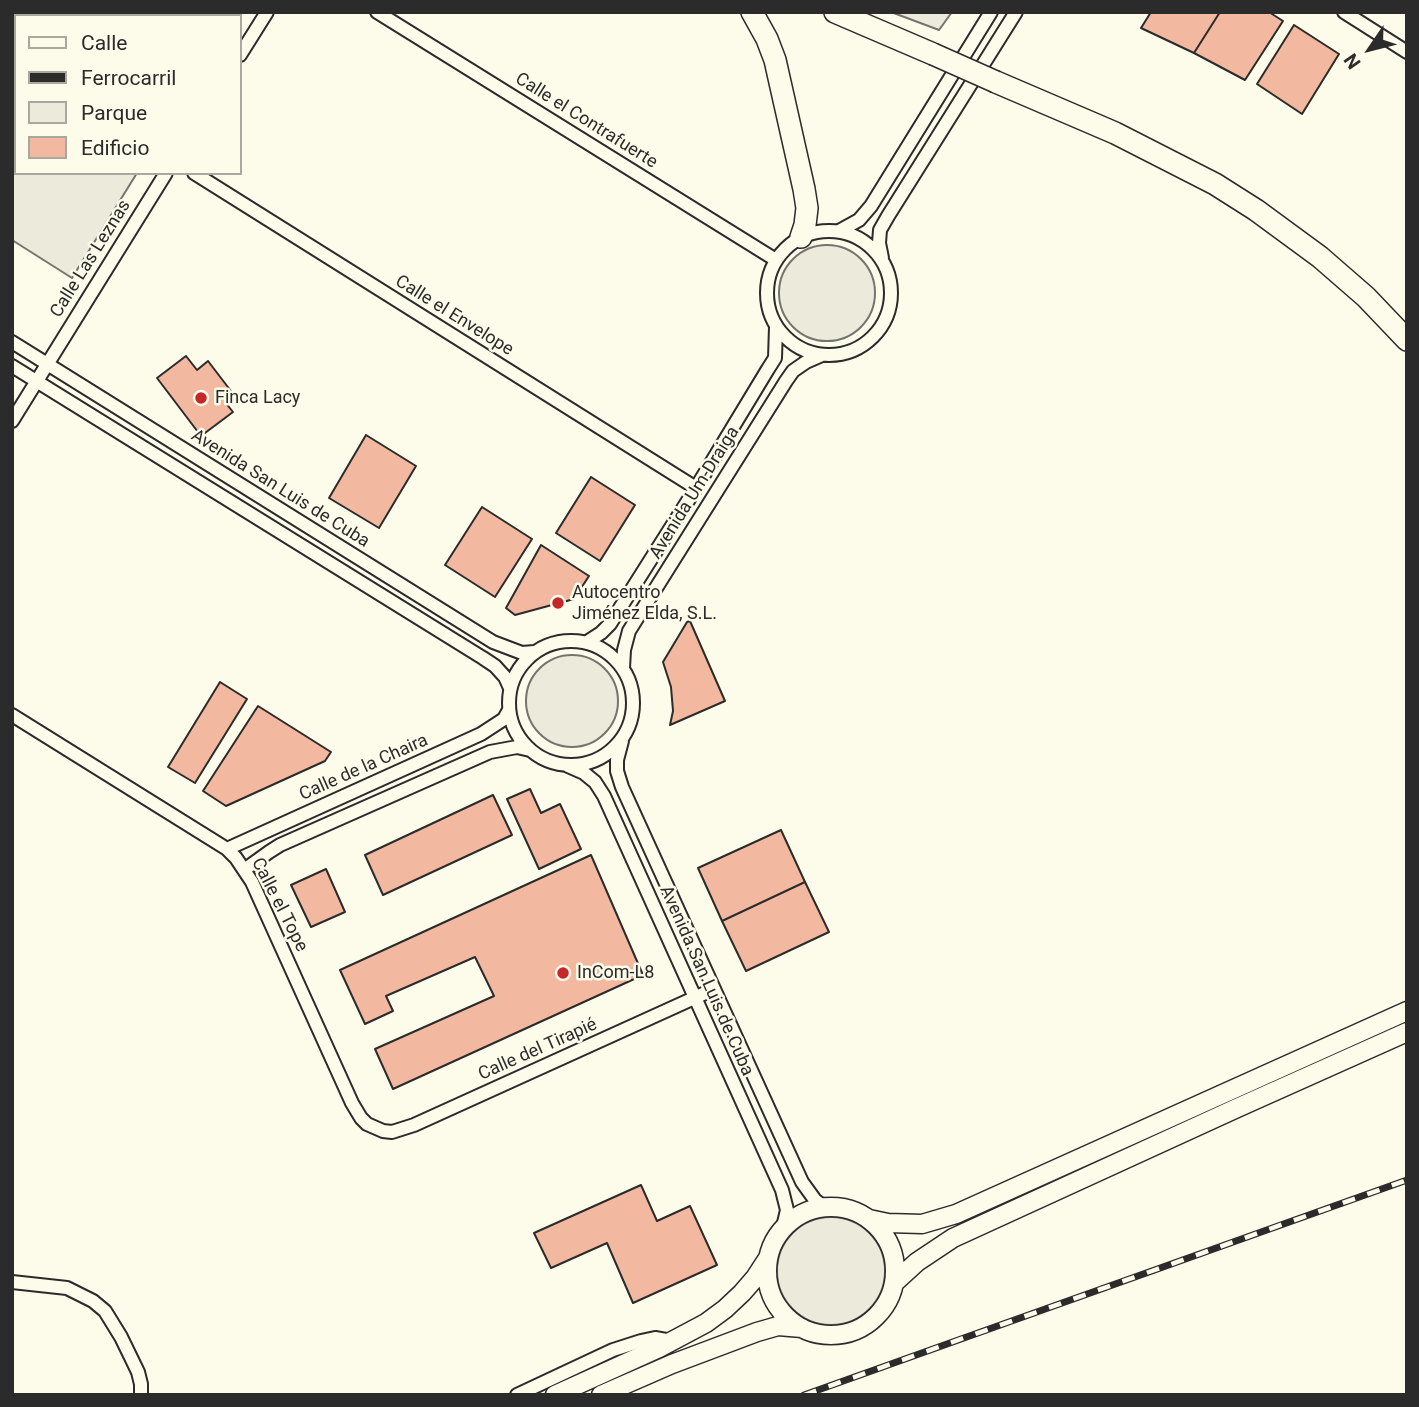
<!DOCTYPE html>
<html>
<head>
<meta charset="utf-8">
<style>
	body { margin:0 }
	#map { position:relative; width:1419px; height:1407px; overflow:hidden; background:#fdfbea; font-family:Roboto,sans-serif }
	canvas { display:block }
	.frame { position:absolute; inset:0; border:14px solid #2b2b2b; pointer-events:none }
	.legend { position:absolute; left:14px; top:14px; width:228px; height:161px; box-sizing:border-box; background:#fdfbea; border:2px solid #a9a89e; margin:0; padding:9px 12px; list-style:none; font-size:21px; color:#2b2b2b }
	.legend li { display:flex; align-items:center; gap:14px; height:35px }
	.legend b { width:35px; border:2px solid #a9a89e }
	.north { position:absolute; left:1335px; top:14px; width:70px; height:70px; -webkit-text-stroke:5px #fdfbea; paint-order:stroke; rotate:235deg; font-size:19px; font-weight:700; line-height:28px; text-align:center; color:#2b2b2b }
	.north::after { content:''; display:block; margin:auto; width:24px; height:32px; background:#2b2b2b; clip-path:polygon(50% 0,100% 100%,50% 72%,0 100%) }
</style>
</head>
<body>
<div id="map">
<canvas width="1419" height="1407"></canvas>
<div class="frame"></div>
<ul class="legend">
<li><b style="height:9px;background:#fdfbea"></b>Calle</li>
<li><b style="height:9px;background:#2b2b2b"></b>Ferrocarril</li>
<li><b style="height:19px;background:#ecebdb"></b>Parque</li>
<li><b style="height:19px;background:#f2b8a0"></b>Edificio</li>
</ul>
<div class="north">N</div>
</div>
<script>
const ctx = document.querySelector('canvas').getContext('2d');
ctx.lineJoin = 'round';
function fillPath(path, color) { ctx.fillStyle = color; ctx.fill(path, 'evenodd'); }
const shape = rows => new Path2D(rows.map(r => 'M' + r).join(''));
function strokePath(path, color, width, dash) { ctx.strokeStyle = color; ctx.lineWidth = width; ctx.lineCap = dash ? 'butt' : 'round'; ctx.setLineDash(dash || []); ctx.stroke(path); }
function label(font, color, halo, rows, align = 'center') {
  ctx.font = font + ' Roboto,sans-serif'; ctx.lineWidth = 5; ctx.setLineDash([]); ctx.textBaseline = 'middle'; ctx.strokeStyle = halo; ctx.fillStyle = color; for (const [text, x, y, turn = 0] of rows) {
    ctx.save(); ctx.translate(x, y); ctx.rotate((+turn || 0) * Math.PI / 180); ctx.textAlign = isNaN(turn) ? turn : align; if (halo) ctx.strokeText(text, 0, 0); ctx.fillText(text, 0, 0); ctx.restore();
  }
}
const green = shape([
	[891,12,952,12,939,30,891,12],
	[16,50,16,173,137,173,72,278,12,240,12,51,16,50],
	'779 293a48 48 0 1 1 96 0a48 48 0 1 1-96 0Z',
	'526 701a46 46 0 1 1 92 0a46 46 0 1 1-92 0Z',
	'777 1271a54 54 0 1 1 108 0a54 54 0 1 1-108 0Z'
]);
const building = shape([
	[1151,12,1220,12,1194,53,1141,28,1151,12],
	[1220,12,1269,12,1283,21,1245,80,1194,53,1220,12],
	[1294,25,1339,54,1302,114,1257,84,1294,25],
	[186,356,197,370,208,361,234,395,225,402,233,412,201,436,157,378,186,356],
	[366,435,416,466,379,528,329,498,366,435],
	[591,477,635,505,600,561,556,533,591,477],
	[482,507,532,539,495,597,445,565,482,507],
	[541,545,589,576,574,599,515,615,506,608,541,545],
	[690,621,725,701,670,725,673,711,671,687,663,662,687,622,690,621],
	[220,682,247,699,195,783,168,767,220,682],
	[258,706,331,752,325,761,226,806,203,791,258,706],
	[530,789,541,813,560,804,581,849,539,869,507,799,530,789],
	[493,795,512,835,383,895,365,855,493,795],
	[781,830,805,882,722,921,698,868,781,830],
	[591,855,643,975,393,1089,375,1049,494,996,475,957,386,996,393,1011,365,1024,340,970,591,855],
	[326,869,345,912,311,927,291,885,326,869],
	[805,882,829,932,746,971,722,921,805,882],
	[641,1185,657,1221,690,1206,717,1265,633,1303,607,1243,551,1268,534,1233,641,1185]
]);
const street = shape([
	[377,12,776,260],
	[1344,12,1407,52],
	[240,55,267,12],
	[194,173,696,488],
	'767 293a62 62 0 1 1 124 0a62 62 0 1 1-124 0Z',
	[839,231,859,220,871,206,991,12],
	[882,258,879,243,880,230,888,216,1016,12],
	[12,342,493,642,522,653,534,652],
	[12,366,483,658,495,666,505,677,510,688],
	[12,421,166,173],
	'509 703a62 62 0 1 1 124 0a62 62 0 1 1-124 0Z',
	[587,642,601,633,610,624,696,488,768,369,775,358,776,327],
	[623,668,624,650,629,631,786,381,793,371,806,362,822,355],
	[12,715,227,849,236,858,252,882,352,1103,361,1118,367,1124,383,1131,392,1132,414,1125,714,989],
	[622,741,617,760,617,771,622,787,802,1182,815,1200,824,1207],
	[568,766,584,773,595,782,604,796,782,1190,787,1210,783,1227],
	[227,849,481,734,504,719,509,710],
	[244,870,269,852,280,845,490,752,517,747,530,750],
	[12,1282,67,1288,93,1301,105,1311,121,1337,138,1372,141,1384,141,1395],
	[517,1395,613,1350,641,1341,655,1338,672,1341]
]);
const secondary = shape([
	'767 1271a64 64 0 1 1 128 0a64 64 0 1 1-128 0Z',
	[869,1219,888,1223,922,1224,956,1214,1407,1011],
	[894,1283,917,1262,953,1238,1237,1108,1407,1032],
	[555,1395,659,1348,706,1323,725,1309,742,1293,755,1278,768,1258],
	[601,1395,672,1364,757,1332,778,1326,802,1328]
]);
const primary = shape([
	[752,12,767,39,775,60,804,189,807,208,805,225,801,237],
	[835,12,933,54],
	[996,82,1115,133,1215,184,1256,210,1320,257,1366,297,1407,340]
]);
const rail = shape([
	[804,1395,1407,1180]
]);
const primaryBridge = shape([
	[933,54,996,82]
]);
const markers = [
	[201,398,7,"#c62828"],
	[558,603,7,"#c62828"],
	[563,973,7,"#c62828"]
];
const streetNames = [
	["Calle el Contrafuerte",586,121,32],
	["Calle Las Leznas",91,259,-58],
	["Calle el Envelope",454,316,32],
	["Avenida San Luis de Cuba",280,489,32],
	["Avenida Um-Draiga",695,493,-58],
	["Calle de la Chaira",364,768,-24],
	["Calle el Tope",279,905,63],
	["Avenida San Luis de Cuba",706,981,66],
	["Calle del Tirapié",538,1050,-24]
];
const poiNames = [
	["Finca Lacy",215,398],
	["Autocentro",572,593],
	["Jiménez Elda, S.L.",572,614],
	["InCom-L8",577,973]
];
fillPath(green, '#ecebdb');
strokePath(green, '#74746e', 2);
fillPath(building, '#f2b8a0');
strokePath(building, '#2b2b2b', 2);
strokePath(street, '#2b2b2b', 16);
strokePath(secondary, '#2b2b2b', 21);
strokePath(primary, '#2b2b2b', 24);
strokePath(street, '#fdfbea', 12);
strokePath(secondary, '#fdfbea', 18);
strokePath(primary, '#fdfbea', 21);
strokePath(rail, '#2b2b2b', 7);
strokePath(rail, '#fdfbea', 4.5, [13]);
strokePath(primaryBridge, '#2b2b2b', 24, []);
strokePath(primaryBridge, '#fdfbea', 21);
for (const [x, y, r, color] of markers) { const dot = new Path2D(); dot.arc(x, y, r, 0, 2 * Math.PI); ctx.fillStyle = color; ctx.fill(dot); strokePath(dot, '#fdfbea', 2.5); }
label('18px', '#2b2b2b', '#fdfbea', streetNames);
label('18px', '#2b2b2b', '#fdfbea', poiNames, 'left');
</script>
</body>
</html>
